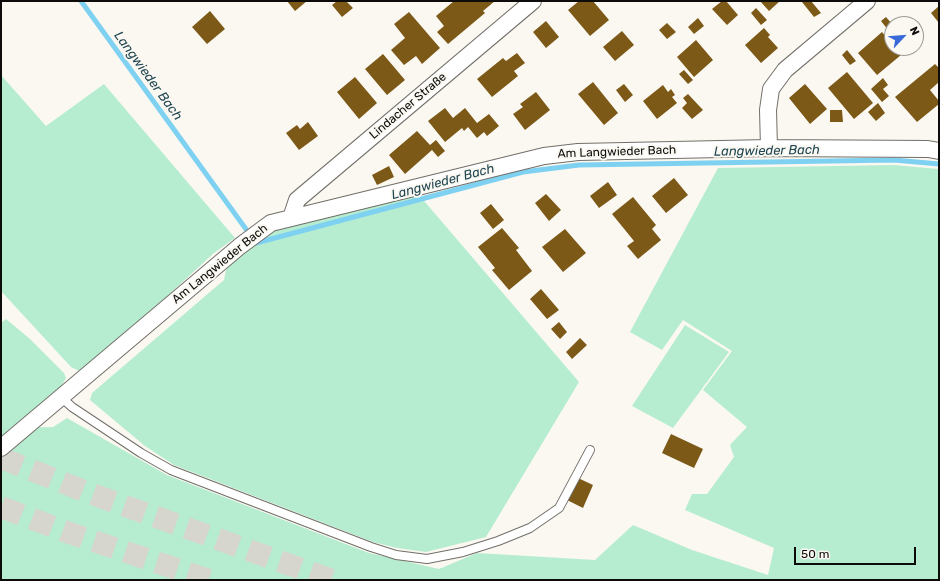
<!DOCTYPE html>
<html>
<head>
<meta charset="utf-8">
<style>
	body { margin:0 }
	#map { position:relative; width:940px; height:581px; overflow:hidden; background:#faf8f1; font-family:Rubik,sans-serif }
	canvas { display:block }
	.frame { position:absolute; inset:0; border:2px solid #0d0c0a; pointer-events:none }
	.north { position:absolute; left:884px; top:16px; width:40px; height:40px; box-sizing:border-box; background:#faf8f1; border:1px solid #9b9a95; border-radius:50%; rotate:64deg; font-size:11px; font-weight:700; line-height:16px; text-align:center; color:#0d0c0a }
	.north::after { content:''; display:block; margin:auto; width:14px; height:18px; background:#396ada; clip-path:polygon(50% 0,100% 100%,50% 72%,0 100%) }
	.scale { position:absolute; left:794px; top:547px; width:122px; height:18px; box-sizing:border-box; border:2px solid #0d0c0a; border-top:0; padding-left:5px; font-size:12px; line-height:14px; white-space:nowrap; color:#0d0c0a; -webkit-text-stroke:3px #faf8f1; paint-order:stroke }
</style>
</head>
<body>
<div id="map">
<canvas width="940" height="581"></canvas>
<div class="frame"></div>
<div class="north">N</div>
<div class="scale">50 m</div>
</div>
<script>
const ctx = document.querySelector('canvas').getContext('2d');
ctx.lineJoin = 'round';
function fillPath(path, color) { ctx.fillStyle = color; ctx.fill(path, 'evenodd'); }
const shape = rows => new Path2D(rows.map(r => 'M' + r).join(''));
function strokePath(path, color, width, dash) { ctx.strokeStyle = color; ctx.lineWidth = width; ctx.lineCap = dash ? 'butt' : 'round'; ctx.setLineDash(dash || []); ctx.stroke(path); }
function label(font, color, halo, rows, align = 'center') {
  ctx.font = font + ' Rubik,sans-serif'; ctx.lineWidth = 4; ctx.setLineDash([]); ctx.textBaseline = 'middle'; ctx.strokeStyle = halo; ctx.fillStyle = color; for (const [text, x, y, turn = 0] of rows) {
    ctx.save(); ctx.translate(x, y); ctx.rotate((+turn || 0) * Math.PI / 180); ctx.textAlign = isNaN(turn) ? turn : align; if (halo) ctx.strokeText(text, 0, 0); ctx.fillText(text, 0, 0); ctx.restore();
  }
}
const green = shape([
	[1,75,46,126,104,84,235,238,214,253,166,297,79,371,71,367,1,291],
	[893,165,939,169,939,580,1,580,1,323,6,319,30,339,64,373,66,378,60,388,11,428,53,427,67,418,167,475,369,553,439,569,477,553,595,560,633,525,692,550,768,575,774,548,685,510,692,494,707,494,734,457,730,445,747,427,703,390,732,351,683,320,662,350,630,332,718,168],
	[419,195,579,382,486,537,426,552,397,548,373,542,174,465,145,446,90,400,92,393,224,280,226,270,260,234],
	[685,325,729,352,673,428,632,406]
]);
const stream = shape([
	[81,1,256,243,523,172,579,165,894,160,939,164]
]);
const building = shape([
	[287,1,307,1,295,11],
	[337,1,346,1,353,8,342,17,332,5],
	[454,1,495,1,483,11,485,13,448,44,437,32,444,26,436,16],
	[579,1,593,1,609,20,590,36,568,10],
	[722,1,726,1,738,15,727,25,712,9],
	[760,1,780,1,769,11],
	[803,1,811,1,821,13,814,17,802,2],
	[939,6,939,23,931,13],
	[756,8,767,20,761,25,751,13],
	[210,11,225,29,207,44,192,27],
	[409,12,440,48,422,64,416,56,404,65,391,50,405,38,394,24],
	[886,17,892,24,892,29,889,31,881,21],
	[698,18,704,26,694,34,688,27],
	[546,21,559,37,546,48,533,32],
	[667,23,676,32,667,39,659,30],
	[764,28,770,35,768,37,778,48,761,63,745,45],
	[622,31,634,45,615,61,603,47],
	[882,32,892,44,892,48,895,48,901,55,877,75,858,53],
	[696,40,713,60,694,77,677,57],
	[847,50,856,61,850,65,842,55],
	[517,53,525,63,514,71,518,76,492,97,477,79,503,58,506,61],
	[383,54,405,80,387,95,365,69],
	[935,64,939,68,939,82,930,90,939,101,939,104,917,122,895,97],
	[684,70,693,80,688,84,679,74],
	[847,72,873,103,854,119,828,88],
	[355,77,377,103,359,119,337,92],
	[883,78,888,85,883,89,889,96,882,102,871,89],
	[593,82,618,113,604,125,578,94],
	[624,84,633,95,625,102,616,90],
	[805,84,827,109,810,124,789,98],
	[663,85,668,92,671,89,675,95,672,97,677,103,657,119,643,101],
	[536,92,550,110,525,130,513,114,523,107,520,104],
	[688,94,703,110,692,119,682,108,687,103,683,98],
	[878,103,885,113,876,121,868,112],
	[445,108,453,118,465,108,477,123,489,114,499,126,487,136,484,132,477,138,468,127,464,131,462,128,445,142,428,121],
	[830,110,842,110,843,122,830,122],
	[308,122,318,136,299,150,286,133,297,125,300,129],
	[417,131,430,145,436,140,445,151,438,157,432,150,405,174,389,155],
	[389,166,394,177,377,185,372,175],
	[674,178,688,195,666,213,652,196],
	[608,182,617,195,599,208,590,196],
	[546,194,561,210,549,221,535,203],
	[633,197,656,225,652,229,661,240,638,259,627,246,634,241,612,214],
	[491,204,504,220,493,229,480,213],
	[502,228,519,248,516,250,532,271,509,290,492,270,495,268,478,247],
	[565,229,586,253,563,272,542,247],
	[541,289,559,310,547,319,530,299],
	[559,322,567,332,560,339,551,329],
	[580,338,587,345,572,359,566,352],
	[671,434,703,449,694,468,662,453],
	[578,478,593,485,583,508,567,500]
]);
const motorwayTunnel = shape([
	[1,458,89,493,332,580],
	[1,507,64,531,209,580]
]);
const service = shape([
	[61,397,72,407,141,453,171,470,371,547,396,555,427,559,463,552,498,541,530,528,559,508,590,450]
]);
const minor = shape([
	[769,148,768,110,771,89,785,70,867,1],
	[291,218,297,200,533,1],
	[1,448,240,246,271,223,544,156,578,152,769,148,928,149,939,151]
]);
const streetNames = [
	["Lindacher Straße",408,106,-40],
	["Am Langwieder Bach",617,152,-2],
	["Am Langwieder Bach",220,264,-39]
];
const waterNames = [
	["Langwieder Bach",148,76,54],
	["Langwieder Bach",767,151,-1],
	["Langwieder Bach",443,182,-15]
];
fillPath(green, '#b6edd0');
strokePath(stream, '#7fd1f1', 5);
fillPath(building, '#7d5918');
strokePath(motorwayTunnel, '#d6d5ce', 22, [22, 11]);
strokePath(service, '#726f69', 10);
strokePath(minor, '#726f69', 18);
strokePath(service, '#fff', 8);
strokePath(minor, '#fff', 16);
label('12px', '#0d0c0a', '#faf8f1', streetNames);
label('italic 13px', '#204653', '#faf8f1', waterNames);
</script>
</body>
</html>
